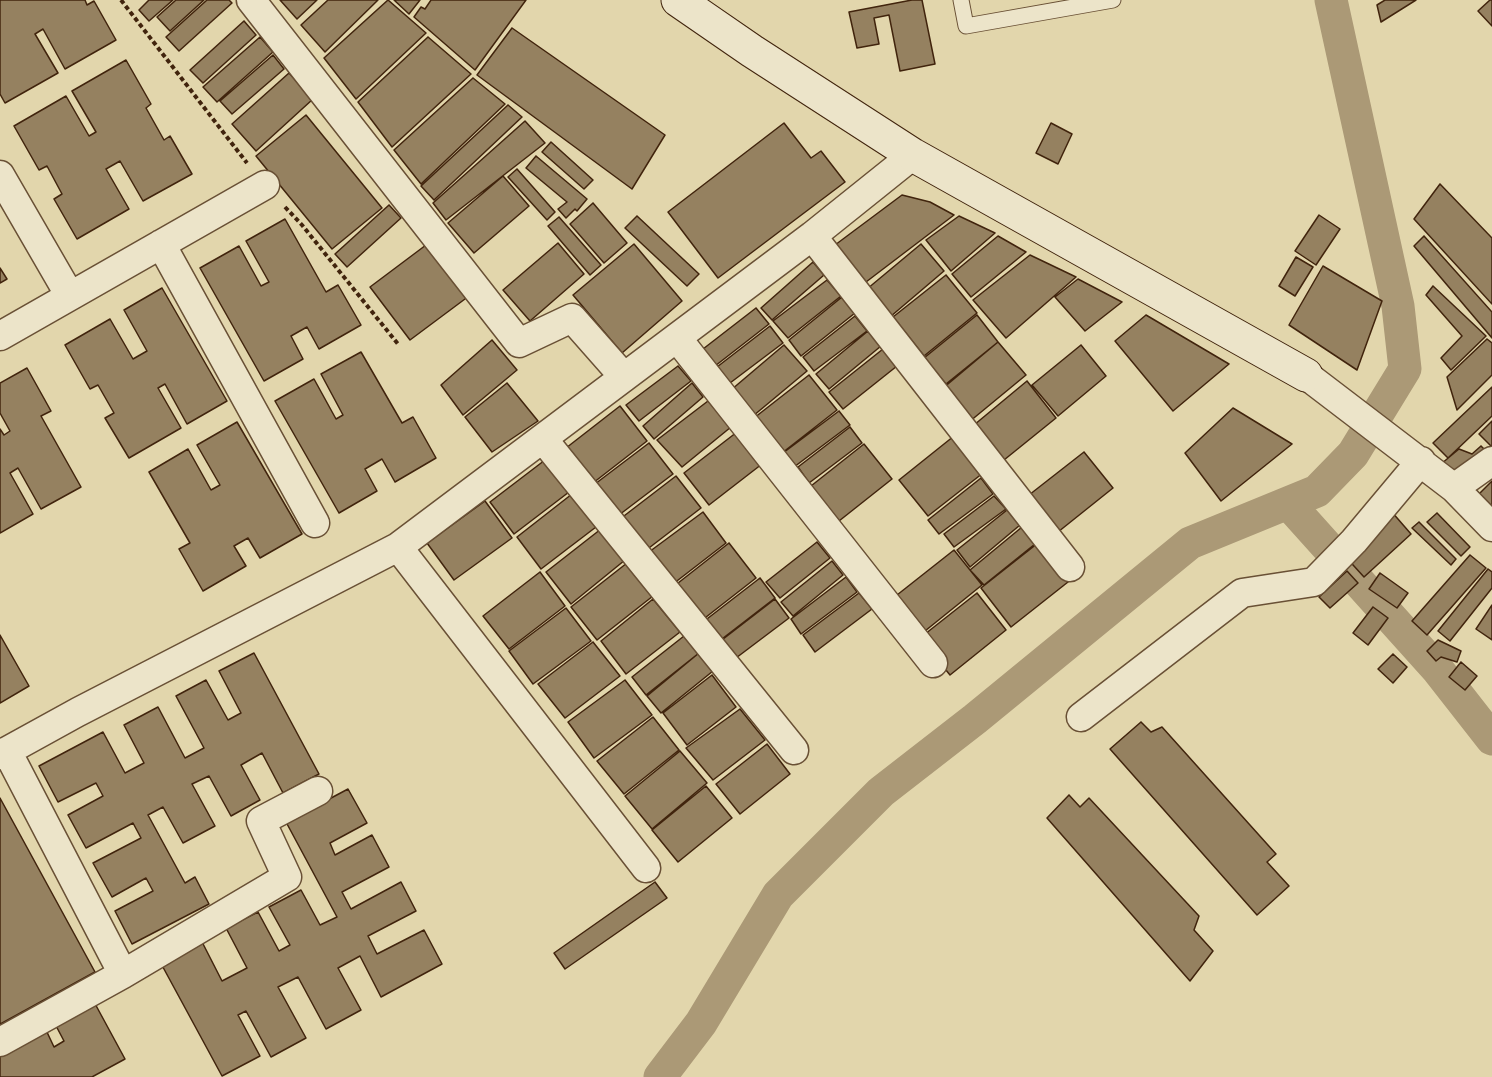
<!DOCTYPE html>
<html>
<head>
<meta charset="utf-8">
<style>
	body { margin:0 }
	canvas { display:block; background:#e2d6ac }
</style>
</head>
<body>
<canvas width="1492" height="1077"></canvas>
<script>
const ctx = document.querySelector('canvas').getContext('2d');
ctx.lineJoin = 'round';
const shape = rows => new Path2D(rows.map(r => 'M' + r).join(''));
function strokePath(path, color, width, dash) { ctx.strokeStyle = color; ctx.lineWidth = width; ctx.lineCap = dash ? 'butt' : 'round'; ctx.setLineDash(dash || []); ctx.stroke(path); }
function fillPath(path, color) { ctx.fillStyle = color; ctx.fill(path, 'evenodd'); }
const canal = shape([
	[1288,503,1438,670,1492,739],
	[660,1077,701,1023,778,895,881,792,975,719,1190,543,1317,491,1353,454,1405,369,1398,306,1331,0]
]);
const building = shape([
	[0,0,85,0,87,5,94,1,116,40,65,69,43,29,35,34,58,73,5,103,0,94,0,0],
	[149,0,173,0,149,21,139,10,149,0],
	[176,0,204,0,170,31,157,17,176,0],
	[207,0,229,0,232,3,179,51,166,37,207,0],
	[280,0,317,0,297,19,280,0],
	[328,0,378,0,325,52,301,25,328,0],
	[388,0,426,33,356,99,324,58,388,0],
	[394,0,420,0,409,14,394,0],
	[431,0,526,0,475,70,414,17,421,7,425,9,431,0],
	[912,0,922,0,935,64,900,71,889,15,874,18,879,44,857,48,849,12,912,0],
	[1385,0,1416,0,1381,22,1377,5,1385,0],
	[1490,0,1492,0,1492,26,1478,11,1490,0],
	[244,21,256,35,203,83,190,70,244,21],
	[512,28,665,135,632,189,477,75,512,28],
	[260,37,273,52,217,102,203,87,260,37],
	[428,37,471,74,392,147,358,102,428,37],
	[273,55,284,69,232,114,220,101,273,55],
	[126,60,151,104,146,108,164,140,170,136,192,174,143,201,120,161,106,169,129,209,77,239,54,199,62,194,47,166,39,170,14,126,66,96,89,136,96,132,72,91,126,60],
	[289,73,313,99,256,151,232,124,289,73],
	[473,78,505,104,421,184,394,150,473,78],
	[508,105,522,117,434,200,421,186,508,105],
	[306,115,382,208,332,249,256,156,306,115],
	[525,121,545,143,446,220,433,203,525,121],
	[784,123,811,158,821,151,845,182,718,278,668,212,784,123],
	[1051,123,1072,134,1058,164,1036,153,1051,123],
	[551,142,593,180,584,189,542,152,551,142],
	[536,156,587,199,577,211,575,209,566,218,558,209,567,202,526,168,536,156],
	[517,169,555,212,547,220,508,177,517,169],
	[503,176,529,206,474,253,448,223,503,176],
	[1440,184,1492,238,1492,304,1414,219,1440,184],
	[902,195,930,202,954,215,866,282,835,245,902,195],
	[593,203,627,243,604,263,570,224,593,203],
	[389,205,401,218,347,267,335,254,389,205],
	[1319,215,1340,229,1316,265,1295,251,1319,215],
	[637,216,699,274,687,286,625,228,637,216],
	[959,216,995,233,951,271,926,240,959,216],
	[559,217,601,265,590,275,548,226,559,217],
	[285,219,326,292,338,285,361,325,319,349,307,327,291,336,303,359,264,381,200,268,239,246,261,286,269,282,246,241,285,219],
	[998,236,1026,252,971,297,952,274,998,236],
	[1424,236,1492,312,1492,338,1414,246,1424,236],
	[430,242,469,296,410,340,370,287,430,242],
	[558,243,584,274,530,321,503,290,558,243],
	[634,244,682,301,622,353,573,295,634,244],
	[921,244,944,271,890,317,867,289,921,244],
	[1030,255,1076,277,1006,338,973,300,1030,255],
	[1296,257,1313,267,1295,296,1279,286,1296,257],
	[813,262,824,275,772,320,761,308,813,262],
	[1323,266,1382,301,1357,370,1289,325,1323,266],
	[0,268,7,279,0,283,0,268],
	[946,275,977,313,924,356,893,317,946,275],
	[1078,279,1122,302,1085,331,1055,297,1078,279],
	[827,280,841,296,788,338,773,321,827,280],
	[1433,286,1486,336,1451,370,1441,358,1462,336,1426,295,1433,286],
	[162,288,227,401,187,424,165,384,158,388,181,428,129,458,105,418,114,413,98,385,90,389,65,345,110,319,133,359,147,351,124,310,162,288],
	[842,297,855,313,801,356,789,340,842,297],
	[756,308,769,324,715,366,703,349,756,308],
	[977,315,998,342,946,384,924,358,977,315],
	[1146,315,1229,364,1173,411,1115,341,1146,315],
	[855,316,867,331,814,371,803,357,855,316],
	[770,326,783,343,730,383,717,367,770,326],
	[868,331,881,346,829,389,816,374,868,331],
	[1487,339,1492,343,1492,375,1457,410,1447,377,1487,339],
	[492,340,517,370,463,415,441,385,492,340],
	[998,342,1026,375,969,422,942,389,998,342],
	[784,345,807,371,753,416,731,390,784,345],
	[1081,345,1106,376,1058,416,1032,385,1081,345],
	[883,349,897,366,843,409,829,392,883,349],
	[361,352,402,423,413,417,436,458,395,482,382,459,365,469,377,491,339,513,275,401,314,379,336,419,343,415,321,374,361,352],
	[678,366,691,381,639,421,626,405,678,366],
	[27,368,51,411,41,416,81,487,41,509,18,468,10,473,33,514,0,533,0,429,4,435,10,431,0,413,0,383,27,368],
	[809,375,837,410,782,453,754,418,809,375],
	[1027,381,1056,418,1004,460,974,425,1027,381],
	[507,383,538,421,492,452,465,417,507,383],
	[692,383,703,397,654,439,643,426,692,383],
	[1492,387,1492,416,1448,458,1433,443,1492,387],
	[708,401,731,427,682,467,657,440,708,401],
	[620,406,647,441,593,483,566,448,620,406],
	[1233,408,1292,444,1221,501,1185,453,1233,408],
	[839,411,850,425,794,467,783,453,839,411],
	[1492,421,1492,447,1479,434,1492,421],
	[237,422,302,534,260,558,248,538,234,546,246,566,203,591,179,549,190,543,149,472,188,449,211,490,220,485,197,445,237,422],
	[850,427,862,443,809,483,798,467,850,427],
	[737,432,762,464,709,505,684,473,737,432],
	[954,436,983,473,928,516,899,480,954,436],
	[649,443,673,474,619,515,595,484,649,443],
	[864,444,892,479,839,521,811,486,864,444],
	[1481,446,1490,455,1467,476,1441,464,1459,449,1472,454,1481,446],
	[1084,452,1113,488,1058,532,1029,495,1084,452],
	[545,460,569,492,514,534,490,502,545,460],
	[676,476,701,508,645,551,620,519,676,476],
	[981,478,993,494,939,534,928,520,981,478],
	[1492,481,1492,510,1478,495,1492,481],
	[572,494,596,527,541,569,517,537,572,494],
	[994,496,1006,509,954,547,944,534,994,496],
	[485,501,512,538,454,580,427,543,485,501],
	[1007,510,1020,525,970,567,957,550,1007,510],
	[1391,511,1411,534,1364,577,1343,554,1391,511],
	[703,512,726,543,673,584,649,552,703,512],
	[1437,513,1470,547,1461,556,1427,522,1437,513],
	[1419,522,1456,559,1451,565,1412,528,1419,522],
	[1022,527,1035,544,984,585,970,570,1022,527],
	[601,529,625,560,571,604,546,572,601,529],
	[817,542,830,558,780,598,766,582,817,542],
	[729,543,756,578,701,621,673,587,729,543],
	[1038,543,1068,582,1011,627,981,588,1038,543],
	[954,550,982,585,925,631,897,595,954,550],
	[1470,555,1486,568,1427,635,1412,621,1470,555],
	[832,561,843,575,793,616,781,602,832,561],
	[627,563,653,596,597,640,571,607,627,563],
	[1488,569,1492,572,1492,588,1450,641,1438,631,1488,569],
	[1347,571,1358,583,1330,608,1319,597,1347,571],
	[540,572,565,606,509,649,483,616,540,572],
	[1380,573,1408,593,1397,608,1369,589,1380,573],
	[846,577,857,592,801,634,791,619,846,577],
	[760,578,775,598,718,642,703,622,760,578],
	[859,593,872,609,815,652,803,635,859,593],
	[977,593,1006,630,950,675,920,638,977,593],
	[653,599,680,632,626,674,601,641,653,599],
	[775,599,789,618,732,661,718,643,775,599],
	[1492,605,1492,640,1476,629,1492,605],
	[1373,607,1388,618,1368,645,1353,633,1373,607],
	[566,608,591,641,533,684,509,651,566,608],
	[0,635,29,686,0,703,0,635],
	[684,636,699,653,646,695,632,677,684,636],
	[1438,640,1461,651,1457,662,1441,657,1436,661,1427,651,1438,640],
	[593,642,620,676,565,718,538,684,593,642],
	[254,653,319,774,283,793,262,753,241,765,260,800,231,816,209,776,192,784,215,826,183,843,163,807,148,815,185,883,195,877,209,904,132,944,115,911,153,891,146,878,112,897,93,863,141,838,133,823,86,848,68,815,103,796,96,783,58,802,39,766,103,732,125,773,144,763,124,725,158,707,185,758,204,748,176,696,206,680,228,720,241,713,219,671,254,653],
	[699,653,713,671,661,713,647,696,699,653],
	[1393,654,1407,667,1393,683,1378,669,1393,654],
	[1461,662,1477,676,1465,690,1449,677,1461,662],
	[712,675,736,707,687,745,663,713,712,675],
	[625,680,652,715,594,758,568,722,625,680],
	[740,709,765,740,713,780,686,748,740,709],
	[653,717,679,750,624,794,597,761,653,717],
	[1141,722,1151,732,1162,727,1276,854,1267,862,1289,886,1257,915,1110,749,1141,722],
	[767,744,790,774,740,814,716,784,767,744],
	[680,751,707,783,652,829,625,796,680,751],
	[706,786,732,818,678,862,652,830,706,786],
	[348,789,367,823,330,843,335,855,372,835,389,867,342,892,351,909,401,882,416,911,368,936,377,954,424,930,442,964,381,997,360,956,338,968,361,1010,326,1029,298,977,278,987,306,1038,271,1057,246,1011,238,1015,260,1056,222,1076,158,958,199,936,222,981,247,968,226,928,258,912,279,951,290,945,269,907,301,890,320,925,337,917,286,822,348,789],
	[1069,795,1080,807,1089,798,1199,916,1194,930,1213,951,1190,981,1047,818,1069,795],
	[0,798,95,972,0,1024,0,798],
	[655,882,667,898,565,969,554,953,655,882],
	[93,1000,125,1059,92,1077,0,1077,0,1055,46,1030,54,1047,64,1041,54,1022,93,1000]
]);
const path = shape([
	[121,0,247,163],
	[285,207,302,225,398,344]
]);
const lane = shape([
	[961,0,966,26,1113,0]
]);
const street = shape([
	[251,0,519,343,572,318,624,377],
	[0,175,70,296],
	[812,236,1070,567],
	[161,244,315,523],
	[0,336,265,185],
	[677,338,933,663],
	[1306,375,1454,488,1492,527],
	[543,439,794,750],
	[1454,488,1492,461],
	[398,547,646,868],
	[1081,717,1242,593,1314,582,1354,541,1421,461],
	[7,751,123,974,287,877,261,821,318,791],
	[0,755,78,712,398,547,812,236,913,155],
	[0,1042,123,974]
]);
const secondary = shape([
	[678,0,752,51,913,155,1306,375]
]);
strokePath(canal, '#ab9976', 33);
fillPath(building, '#958160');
strokePath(building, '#41240d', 1.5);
strokePath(lane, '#695035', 17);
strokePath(street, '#695035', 31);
strokePath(secondary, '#41240d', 35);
strokePath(path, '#41240d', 4, [4.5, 3]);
strokePath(lane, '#ece4c9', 15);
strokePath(street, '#ece4c9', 28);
strokePath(secondary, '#ece4c9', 33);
</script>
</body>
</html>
